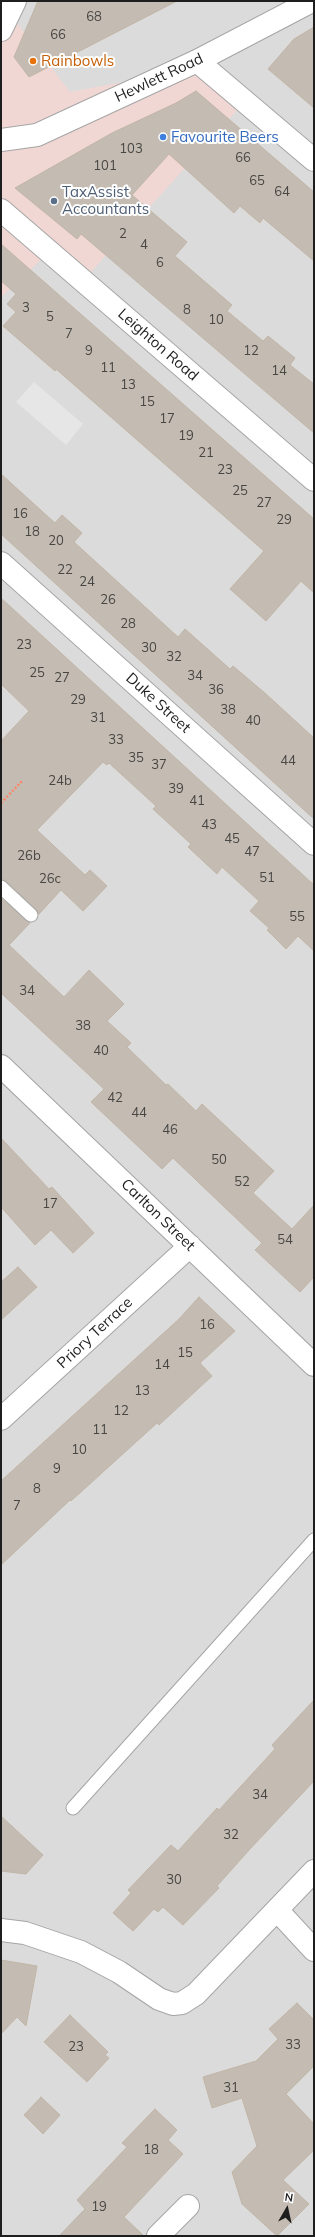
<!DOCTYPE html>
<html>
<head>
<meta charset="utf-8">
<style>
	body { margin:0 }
	#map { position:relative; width:315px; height:2237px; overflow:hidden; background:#efede4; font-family:Mulish,sans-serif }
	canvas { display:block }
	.frame { position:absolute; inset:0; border:2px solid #1e1e1e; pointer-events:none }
	.north { position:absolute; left:267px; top:2189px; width:40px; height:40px; -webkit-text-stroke:3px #fff; paint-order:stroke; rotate:9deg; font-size:11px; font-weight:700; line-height:16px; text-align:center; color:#1e1e1e }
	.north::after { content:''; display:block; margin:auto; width:14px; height:18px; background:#1e1e1e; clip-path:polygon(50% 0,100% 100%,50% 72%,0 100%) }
</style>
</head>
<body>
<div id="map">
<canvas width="315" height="2237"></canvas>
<div class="frame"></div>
<div class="north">N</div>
</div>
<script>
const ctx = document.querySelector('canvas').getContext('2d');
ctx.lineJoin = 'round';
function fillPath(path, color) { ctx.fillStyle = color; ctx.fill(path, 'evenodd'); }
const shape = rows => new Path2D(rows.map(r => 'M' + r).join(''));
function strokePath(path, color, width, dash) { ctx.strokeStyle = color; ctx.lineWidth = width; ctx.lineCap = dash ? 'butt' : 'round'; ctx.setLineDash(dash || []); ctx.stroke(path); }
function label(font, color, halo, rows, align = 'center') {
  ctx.font = font + ' Mulish,sans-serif'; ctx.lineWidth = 4; ctx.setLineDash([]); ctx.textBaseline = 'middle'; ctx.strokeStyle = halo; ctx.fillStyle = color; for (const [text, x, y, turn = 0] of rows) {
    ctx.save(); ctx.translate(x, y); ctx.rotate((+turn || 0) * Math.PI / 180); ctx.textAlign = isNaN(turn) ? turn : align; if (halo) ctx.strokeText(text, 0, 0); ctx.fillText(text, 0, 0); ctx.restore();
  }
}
const residential = shape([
	[1,1,314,1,314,2236,1,2236]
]);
const commercial = shape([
	[13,18,70,92,188,70,239,108,90,273,43,258,1,297,1,25]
]);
const parking = shape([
	[34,382,83,424,66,445,16,402]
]);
const building = shape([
	[38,1,177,1,29,77,14,57,38,1],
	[314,27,314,108,268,69,294,39,314,27],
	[196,91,314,192,314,261,263,218,260,223,240,206,234,213,169,154,132,195,187,242,175,256,232,305,227,311,263,341,268,336,295,358,290,365,314,384,314,433,81,234,77,239,15,188,112,133,176,103,196,91],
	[1,244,314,519,314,593,301,581,266,621,230,589,264,551,56,369,55,371,3,326,16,312,7,304,16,294,1,281,1,244],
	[1,474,55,523,62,515,82,533,74,542,178,637,185,629,230,669,233,666,266,694,314,738,314,819,1,534,1,474],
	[1,598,314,885,314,951,298,936,286,949,267,930,269,928,250,911,259,901,222,867,217,874,188,847,191,844,153,809,156,806,109,763,107,765,103,762,37,830,85,875,90,870,107,886,83,911,61,890,39,914,36,909,6,881,1,879,1,741,29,711,1,684,1,598],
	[1,898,30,923,9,945,64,997,89,970,124,1004,107,1021,131,1043,127,1047,166,1085,168,1084,196,1111,202,1104,274,1171,253,1193,292,1229,314,1205,314,1277,300,1292,255,1250,262,1243,173,1158,162,1169,91,1102,104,1089,1,993,1,898],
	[1,1138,49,1189,52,1187,94,1233,73,1253,51,1230,35,1245,1,1207,1,1138],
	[18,1267,37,1287,1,1320,1,1282,18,1267],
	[199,1297,235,1331,200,1363,212,1376,159,1425,157,1423,71,1501,70,1500,1,1565,1,1481,179,1319,199,1297],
	[314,1700,314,1781,250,1849,217,1886,219,1888,183,1925,163,1907,158,1912,154,1909,133,1931,113,1913,131,1893,128,1890,171,1845,178,1851,217,1808,219,1810,275,1749,272,1745,314,1700],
	[1,1816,43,1855,26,1874,1,1871,1,1816],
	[1,1960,37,1966,26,2026,17,2017,1,2034,1,1960],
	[297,2003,314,2020,314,2066,286,2094,314,2124,314,2150,283,2180,309,2204,277,2236,242,2204,232,2172,257,2146,242,2098,212,2108,203,2077,256,2061,278,2039,269,2029,297,2003],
	[70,2015,108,2052,105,2055,109,2058,87,2082,44,2042,70,2015],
	[41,2097,60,2115,43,2134,24,2115,41,2097],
	[155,2109,177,2130,168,2140,183,2154,124,2217,144,2236,59,2236,85,2209,77,2200,127,2147,122,2143,155,2109]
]);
const path = shape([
	[1,803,23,780]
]);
const service = shape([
	[1,887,31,915],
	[73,1808,314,1540]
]);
const minor = shape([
	[197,61,314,160],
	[1,210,314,480],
	[1,563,314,844],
	[1,1066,314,1365],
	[1,1419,190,1246],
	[277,1910,314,1950],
	[1,1930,25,1933,81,1952,119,1972,159,1999,173,2004,182,2003,196,1994,314,1871],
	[158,2236,188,2206]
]);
const tertiary = shape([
	[1,30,15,1],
	[1,140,37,135,197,61,312,1]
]);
const markers = [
	[33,61,4,"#e8710a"],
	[163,137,4,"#3f7fe0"],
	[54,201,4,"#5c6f8a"]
];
const numberNames = [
	["68",94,17],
	["66",58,35],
	["103",131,149],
	["66",243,158],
	["101",105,166],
	["65",257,181],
	["64",282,192],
	["2",123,234],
	["4",144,245],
	["6",160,263],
	["3",26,308],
	["8",187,310],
	["5",50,317],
	["10",216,320],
	["7",69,334],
	["9",89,351],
	["12",251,351],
	["11",108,368],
	["14",279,371],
	["13",128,385],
	["15",147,402],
	["17",167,419],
	["19",186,436],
	["21",206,453],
	["23",225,470],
	["25",240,491],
	["27",264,503],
	["16",20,514],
	["29",284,520],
	["18",32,532],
	["20",56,541],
	["22",65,570],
	["24",87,582],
	["26",108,600],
	["28",128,624],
	["23",24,645],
	["30",149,648],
	["32",174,657],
	["25",37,673],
	["34",195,676],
	["27",62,678],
	["36",216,690],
	["29",78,700],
	["38",228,710],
	["31",98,718],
	["40",253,721],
	["33",116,740],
	["35",136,758],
	["44",288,761],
	["37",159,765],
	["24b",60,781],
	["39",176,789],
	["41",197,801],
	["43",209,825],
	["45",232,839],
	["47",252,852],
	["26b",29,856],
	["51",267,878],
	["26c",50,879],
	["55",297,917],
	["34",27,991],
	["38",83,1026],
	["40",101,1051],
	["42",115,1098],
	["44",139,1113],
	["46",170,1130],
	["50",219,1160],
	["52",242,1182],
	["17",50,1204],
	["54",285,1240],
	["16",207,1325],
	["15",185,1353],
	["14",162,1365],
	["13",142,1391],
	["12",121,1411],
	["11",100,1430],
	["10",79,1450],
	["9",57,1469],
	["8",37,1489],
	["7",17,1506],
	["34",260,1795],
	["32",231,1835],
	["30",174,1880],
	["33",293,2045],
	["23",76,2047],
	["31",231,2088],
	["18",151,2150],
	["19",99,2207]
];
const foodNames = [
	["Rainbowls",41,61]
];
const streetNames = [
	["Hewlett Road",159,78,-25],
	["Leighton Road",158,345,41],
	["Duke Street",158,703,42],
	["Carlton Street",158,1215,44],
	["Priory Terrace",95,1333,-43]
];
const shopNames = [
	["Favourite Beers",171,137]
];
const serviceNames = [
	["TaxAssist",62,192],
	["Accountants",62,209]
];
fillPath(residential, '#dcdbdb');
fillPath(commercial, '#f0d7d3');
fillPath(parking, '#e6e6e6');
fillPath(building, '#c4bcb3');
strokePath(building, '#c1b5a6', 1);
strokePath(service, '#a5a5a5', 15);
strokePath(minor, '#a5a5a5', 24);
strokePath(tertiary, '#a5a5a5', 24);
strokePath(path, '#fc8668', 2.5, [2, 2]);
strokePath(service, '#fff', 13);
strokePath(minor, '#fff', 22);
strokePath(tertiary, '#fff', 22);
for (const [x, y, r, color] of markers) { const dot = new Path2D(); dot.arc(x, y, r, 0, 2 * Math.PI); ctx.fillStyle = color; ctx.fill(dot); strokePath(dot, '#fff', 1.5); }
label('13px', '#484643', null, numberNames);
label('15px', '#c56008', '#fff', foodNames, 'left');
label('15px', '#1e1e1e', '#fff', streetNames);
label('15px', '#366cbe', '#fff', shopNames, 'left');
label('15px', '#4e5e75', '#fff', serviceNames, 'left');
</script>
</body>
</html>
